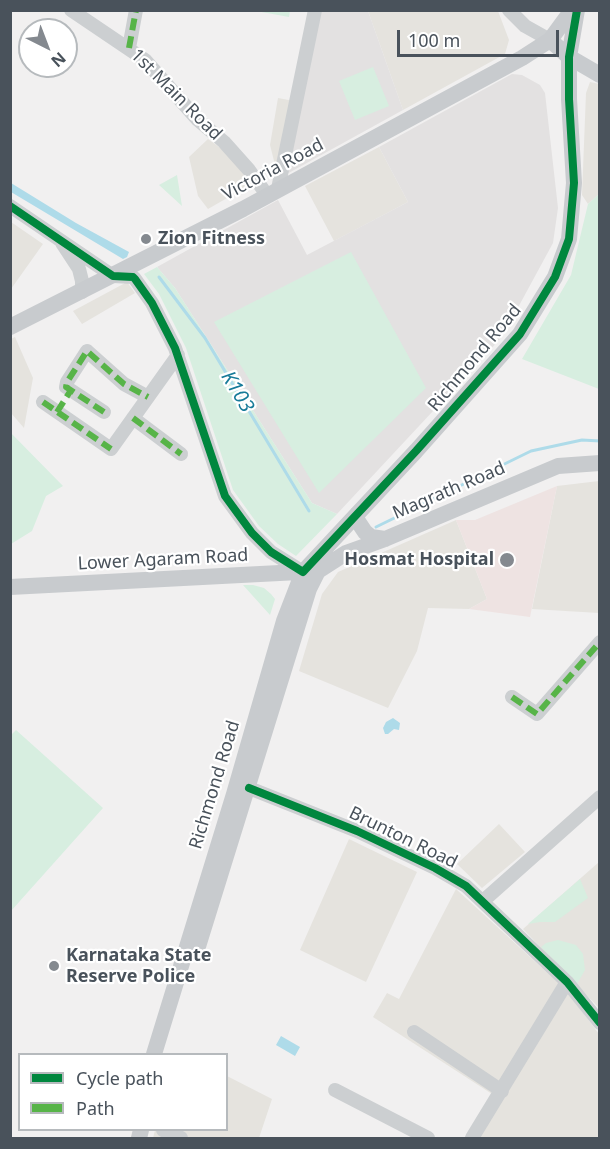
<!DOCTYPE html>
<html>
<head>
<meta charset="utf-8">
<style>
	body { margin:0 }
	#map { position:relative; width:610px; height:1149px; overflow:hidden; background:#f1f0f0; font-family:"Noto Sans",sans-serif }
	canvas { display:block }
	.frame { position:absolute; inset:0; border:12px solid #49525b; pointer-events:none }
	.legend { position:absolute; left:18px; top:1053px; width:210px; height:78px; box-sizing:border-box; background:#fff; border:2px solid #b6babd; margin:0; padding:8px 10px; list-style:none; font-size:18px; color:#49525b }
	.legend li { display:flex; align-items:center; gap:12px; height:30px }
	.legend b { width:30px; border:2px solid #b6babd }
	.north { position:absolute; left:18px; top:18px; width:60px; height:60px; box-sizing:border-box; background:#fff; border:2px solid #b6babd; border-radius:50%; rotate:138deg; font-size:16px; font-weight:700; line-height:24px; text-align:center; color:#49525b }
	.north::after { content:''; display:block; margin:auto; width:21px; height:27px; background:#84898f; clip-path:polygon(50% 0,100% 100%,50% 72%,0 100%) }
	.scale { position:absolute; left:397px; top:30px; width:162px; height:27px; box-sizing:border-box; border:3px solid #49525b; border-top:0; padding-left:8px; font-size:18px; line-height:21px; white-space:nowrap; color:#49525b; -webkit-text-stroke:4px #fff; paint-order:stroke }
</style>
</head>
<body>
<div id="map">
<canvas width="610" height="1149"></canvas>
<div class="frame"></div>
<ul class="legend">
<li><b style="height:8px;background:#00873e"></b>Cycle path</li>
<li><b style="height:8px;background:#57b448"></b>Path</li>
</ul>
<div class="north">N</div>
<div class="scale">100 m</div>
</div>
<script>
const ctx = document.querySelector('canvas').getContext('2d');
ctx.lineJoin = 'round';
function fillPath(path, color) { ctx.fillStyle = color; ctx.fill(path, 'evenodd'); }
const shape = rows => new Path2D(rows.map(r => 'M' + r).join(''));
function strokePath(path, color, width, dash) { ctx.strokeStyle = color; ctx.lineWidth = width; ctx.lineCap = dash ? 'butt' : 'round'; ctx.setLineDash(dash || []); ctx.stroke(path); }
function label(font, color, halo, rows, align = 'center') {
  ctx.font = font + ' "Noto Sans",sans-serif'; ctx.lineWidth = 4.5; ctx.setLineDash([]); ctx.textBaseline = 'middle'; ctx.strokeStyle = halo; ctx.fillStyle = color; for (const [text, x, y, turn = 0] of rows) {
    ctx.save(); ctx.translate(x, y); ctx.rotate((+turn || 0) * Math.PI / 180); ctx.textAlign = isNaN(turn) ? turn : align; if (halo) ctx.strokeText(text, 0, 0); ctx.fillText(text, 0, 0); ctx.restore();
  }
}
const commercial = shape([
	[368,11,498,11,509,40,505,54,403,110],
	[590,82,600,84,599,194,588,204,582,195,586,93],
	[278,98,294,101,278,177,270,145],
	[208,139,237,160,255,182,208,209,198,196,189,157],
	[379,147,408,202,334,241,305,186],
	[11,222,43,244,11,289],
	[127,282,135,293,82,324,73,311],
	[15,337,33,378,24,428,11,413,11,339],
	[599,481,599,613,532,609,557,486],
	[456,520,487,599,469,609,428,608,417,651,388,708,299,671,322,594,338,572],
	[499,824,525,852,482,888,457,864],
	[349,839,417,872,366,982,300,950],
	[599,862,599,1008,523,929],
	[456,889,566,990,599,1034,599,1138,465,1138,492,1094,373,1017,387,993,399,999],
	[227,1076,272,1099,259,1138,153,1138,155,1130,226,1130]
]);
const education = shape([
	[320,11,368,11,403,110,285,175],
	[512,74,522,75,540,85,545,93,558,208,553,243,502,337,337,514,312,503,175,288,157,267,278,200,307,255,408,202,379,147]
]);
const medical = shape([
	[557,486,530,617,469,609,487,599,456,520,475,520]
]);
const green = shape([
	[256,11,256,10,290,11,289,17],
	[373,67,389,106,355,120,339,81],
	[177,175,182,206,159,185],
	[599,194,599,389,522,359,571,275,588,204],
	[351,252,426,388,319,493,214,322],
	[157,267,175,288,312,503,337,514,296,556,278,544,259,526,233,490,186,348,159,294,144,274],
	[10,432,63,486,46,496,32,531,11,544],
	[243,585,253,585,264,588,271,594,275,599,270,615],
	[16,730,103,808,11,911,10,736],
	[580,879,588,898,555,922,540,922,528,924],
	[558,940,576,945,583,954,585,970,577,984,541,947,546,943]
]);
const water = shape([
	[11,183,76,223,129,252,127,257,123,259,11,192],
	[393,718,400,723,399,730,394,729,388,734,385,734,383,728,386,722],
	[281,1036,300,1047,295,1056,276,1045]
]);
const stream = shape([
	[159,277,205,338,309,511],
	[376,527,531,451,582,440,600,441]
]);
const minor = shape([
	[71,10,145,60,198,120,224,142,249,170,267,195],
	[509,10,525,26,550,40],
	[129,48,136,10],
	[278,189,315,10],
	[10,206,113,276,133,277,135,279,152,303,175,348,225,496,252,533,271,552,303,572],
	[62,243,79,269,82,281,82,292],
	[43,402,111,449,178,355],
	[104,412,66,387,67,382,87,351,124,384,148,397],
	[133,418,181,454],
	[512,697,537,714,600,642],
	[249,788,357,831,435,868,466,886,567,982,600,1023],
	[483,901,600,797],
	[414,1032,502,1091],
	[335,1090,428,1138],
	[163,1130,181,1138],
	[472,1138,567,982]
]);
const major = shape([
	[550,40,569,57,600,75],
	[10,327,243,209,522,58,550,40,572,10],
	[357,514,357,520,365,532,371,537,385,539],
	[10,587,318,571,346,553,385,539,558,466,600,463],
	[196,953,309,589,318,571],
	[154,1054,234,794,284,621,303,572,416,451,520,334,555,277,569,239,574,183,569,99,569,57,577,10],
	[139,1138,141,1130]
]);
const quiet = shape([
	[129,48,136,10],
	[43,402,111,449],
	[57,412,71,390],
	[104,412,66,387,67,382,87,351,124,384,148,397],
	[133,418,181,454],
	[512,697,537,714,600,642]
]);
const cycleway = shape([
	[10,206,113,276,133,277,135,279,152,303,175,348,225,496,252,533,271,552,303,572,416,451,520,334,555,277,569,239,574,183,569,99,569,57,577,10],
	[249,788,357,831,435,868,466,886,567,982,600,1023]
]);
const markers = [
	[146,239,6,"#84898f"],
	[507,560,8,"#84898f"],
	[54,966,6,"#84898f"]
];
const streetNames = [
	["1st Main Road",176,95,45],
	["Victoria Road",273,170,-28],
	["Richmond Road",475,358,-50],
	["Magrath Road",449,491,-23],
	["Lower Agaram Road",163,560,-3],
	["Richmond Road",215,785,-73],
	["Brunton Road",403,838,26]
];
const poiNames = [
	["Zion Fitness",158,239],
	["Hosmat Hospital",494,560,"right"],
	["Karnataka State",66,956],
	["Reserve Police",66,977]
];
const waterNames = [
	["K103",237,392,59]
];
fillPath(commercial, '#e5e3de');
fillPath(education, '#e3e1e1');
fillPath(medical, '#eee3e2');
fillPath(green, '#d7eee0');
fillPath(water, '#aedbe9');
strokePath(stream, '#aedbe9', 3);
strokePath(minor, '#cccfd1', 14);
strokePath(major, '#c8cbce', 16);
strokePath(quiet, '#57b448', 6, [12, 6]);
strokePath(cycleway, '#00873e', 8);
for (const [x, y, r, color] of markers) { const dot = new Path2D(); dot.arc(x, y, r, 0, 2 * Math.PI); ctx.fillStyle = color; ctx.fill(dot); strokePath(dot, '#fff', 2); }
label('18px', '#49525b', '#fff', streetNames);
label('bold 18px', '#49525b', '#fff', poiNames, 'left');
label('italic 20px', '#177b99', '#fff', waterNames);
</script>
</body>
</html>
